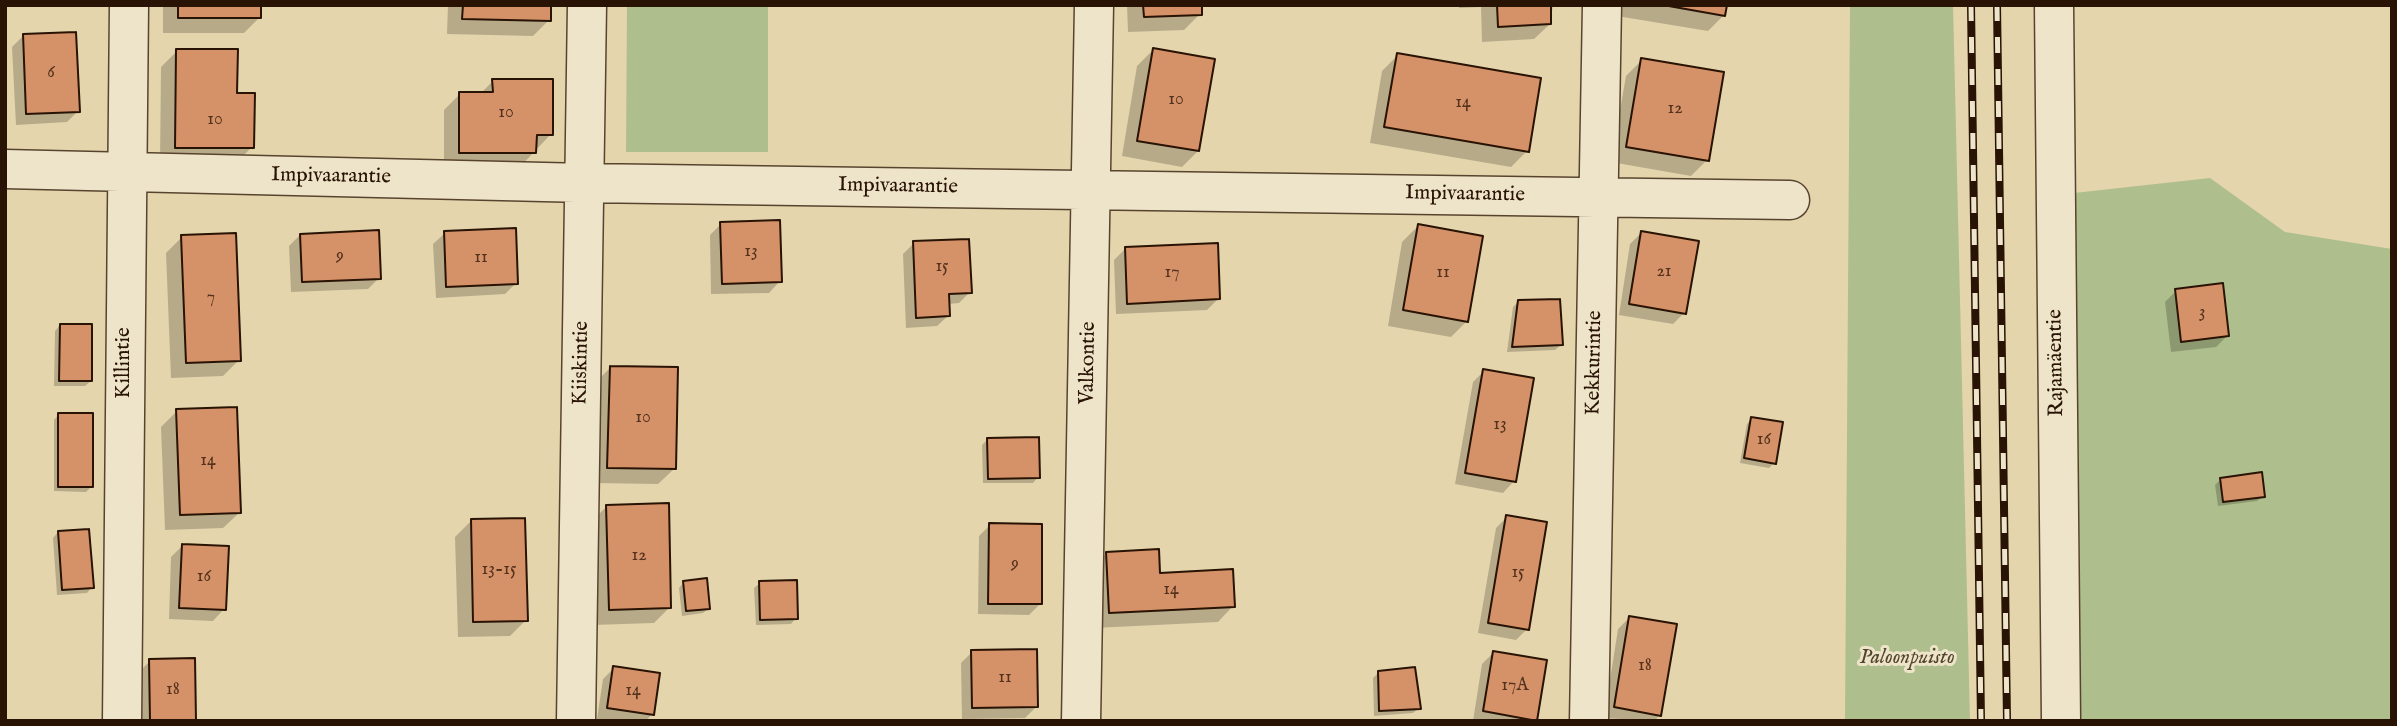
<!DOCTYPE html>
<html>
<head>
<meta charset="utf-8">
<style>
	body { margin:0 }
	#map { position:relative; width:2397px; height:726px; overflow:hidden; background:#e4d5ac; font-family:"IM FELL English",serif }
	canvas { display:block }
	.frame { position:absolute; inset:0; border:7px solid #291304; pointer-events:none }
</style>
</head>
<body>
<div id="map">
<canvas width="2397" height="726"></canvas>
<div class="frame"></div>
</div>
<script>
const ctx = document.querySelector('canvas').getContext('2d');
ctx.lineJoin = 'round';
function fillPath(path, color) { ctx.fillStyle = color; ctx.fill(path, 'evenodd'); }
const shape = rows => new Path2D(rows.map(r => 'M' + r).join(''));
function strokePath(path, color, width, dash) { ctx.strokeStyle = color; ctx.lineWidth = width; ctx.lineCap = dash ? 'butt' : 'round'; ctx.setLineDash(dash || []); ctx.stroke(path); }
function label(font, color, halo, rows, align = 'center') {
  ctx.font = font + ' "IM FELL English",serif'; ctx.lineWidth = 6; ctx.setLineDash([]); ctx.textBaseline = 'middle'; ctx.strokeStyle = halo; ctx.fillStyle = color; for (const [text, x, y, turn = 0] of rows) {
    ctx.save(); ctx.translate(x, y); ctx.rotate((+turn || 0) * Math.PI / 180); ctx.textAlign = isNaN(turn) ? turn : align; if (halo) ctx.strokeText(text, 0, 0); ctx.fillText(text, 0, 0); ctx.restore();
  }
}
const green = shape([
	[627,5,768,5,768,152,626,152],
	[1850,5,1953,5,1970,721,1845,721],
	[2210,178,2285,232,2392,249,2392,721,2061,721,2056,195]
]);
const shadow = shape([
	[163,5,260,5,260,17,244,33,163,33],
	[448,5,550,5,549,20,533,36,447,34],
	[1127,5,1200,5,1200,14,1184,30,1128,32],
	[1459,5,1553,5,1550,24,1534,39,1482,42,1481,7,1459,8],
	[1619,5,1725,5,1724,15,1708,31,1617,16],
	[23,36,78,111,67,122,16,125,12,47],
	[1153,50,1198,151,1182,167,1122,156,1137,66],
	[177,51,235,95,252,147,236,163,160,163,161,67],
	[1398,55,1527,151,1511,167,1370,143,1382,71],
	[1642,60,1707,160,1691,176,1611,162,1626,76],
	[493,81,551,134,519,168,444,168,444,110,460,94,480,94],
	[721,224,780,281,769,293,711,294,710,235],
	[1418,226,1467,321,1451,337,1388,326,1402,242],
	[445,233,516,283,505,294,436,298,433,244],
	[1641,233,1684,313,1673,324,1619,315,1630,244],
	[300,235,379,278,368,289,291,292,289,246],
	[182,237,239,360,223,376,171,378,166,253],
	[914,243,970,292,959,303,948,304,949,315,937,326,906,328,903,254],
	[1125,249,1218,299,1207,310,1116,314,1114,260],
	[2176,291,2228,335,2216,347,2171,352,2165,302],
	[1518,302,1561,345,1555,350,1507,352,1513,307],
	[60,325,91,381,85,386,54,386,55,331],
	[610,368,674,469,658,484,592,483,594,384],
	[1484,371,1514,481,1503,493,1455,484,1473,382],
	[177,411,239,513,223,528,165,530,161,427],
	[59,414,92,486,86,492,54,491,54,420],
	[1752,418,1774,463,1769,468,1740,463,1747,424],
	[988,439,1038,477,1033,483,983,483,982,445],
	[2221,479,2263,496,2257,501,2218,506,2215,485],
	[607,506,670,607,654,623,593,625,591,522],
	[1507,517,1527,629,1516,640,1478,633,1496,528],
	[471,521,526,620,510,636,458,637,455,537],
	[990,525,1040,604,1029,615,978,614,979,536],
	[58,532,92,587,87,593,57,595,53,538],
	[182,546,224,609,213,621,169,619,171,557],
	[1107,553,1158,574,1233,606,1218,622,1094,628,1091,569],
	[684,582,709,608,703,613,682,616,679,588],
	[760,583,796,618,791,624,756,625,754,588],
	[1630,617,1660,715,1654,721,1604,718,1618,629],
	[972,652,1037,706,1025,718,962,719,961,663],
	[1493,653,1535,720,1534,721,1473,721,1482,664],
	[150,661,195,721,135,721,134,677],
	[614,668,652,714,646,721,597,719,603,679],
	[1378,673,1419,708,1413,713,1374,716,1373,678]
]);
const building = shape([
	[178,5,261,5,261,18,178,18,178,5],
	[463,5,551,5,551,21,462,19,463,5],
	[1143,5,1202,5,1202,15,1144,17,1143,5],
	[1497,5,1551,5,1551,24,1498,27,1497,5],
	[1663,5,1727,5,1725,16,1663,5],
	[76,32,80,112,26,114,23,34,76,32],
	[1153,48,1215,59,1199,151,1137,141,1153,48],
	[176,49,238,49,237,93,255,93,254,148,175,148,176,49],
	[1397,53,1541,78,1529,152,1384,127,1397,53],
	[1641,58,1724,72,1709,161,1626,147,1641,58],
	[492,79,553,79,553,135,537,135,536,153,459,153,459,92,493,92,492,79],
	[780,220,782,282,722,284,720,222,780,220],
	[1418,224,1483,236,1468,322,1403,310,1418,224],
	[516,228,518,284,446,287,444,231,516,228],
	[379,230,381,279,302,282,300,234,379,230],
	[1641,231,1699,241,1686,314,1629,304,1641,231],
	[236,233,241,361,186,363,181,235,236,233],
	[969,239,972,293,949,294,950,316,916,318,913,241,969,239],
	[1218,243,1220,299,1127,304,1125,247,1218,243],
	[2223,283,2229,336,2181,342,2175,289,2223,283],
	[1560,299,1563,345,1512,347,1518,300,1560,299],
	[60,324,92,324,92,381,59,381,60,324],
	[610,366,678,367,676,469,607,468,610,366],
	[1483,369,1534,378,1516,482,1465,473,1483,369],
	[237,407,241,513,180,515,176,409,237,407],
	[58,413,93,413,93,487,58,487,58,413],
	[1751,417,1783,422,1776,464,1744,458,1751,417],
	[1039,437,1040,478,988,479,987,438,1039,437],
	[2262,472,2265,497,2223,502,2220,478,2262,472],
	[669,503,671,608,609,610,606,505,669,503],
	[1506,515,1547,522,1529,630,1488,623,1506,515],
	[525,518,528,621,473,622,471,519,525,518],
	[989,523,1042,524,1042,604,988,604,989,523],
	[89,529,94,588,62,590,58,531,89,529],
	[182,544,229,546,226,610,179,608,182,544],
	[1159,549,1160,573,1233,569,1235,607,1109,613,1106,552,1159,549],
	[707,578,710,609,686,611,683,581,707,578],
	[797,580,798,619,760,620,759,581,797,580],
	[1629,616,1677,624,1661,716,1614,707,1629,616],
	[1037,649,1038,707,972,708,971,650,1037,649],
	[1493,651,1547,660,1537,721,1483,711,1493,651],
	[195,658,196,721,150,721,149,659,195,658],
	[613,666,660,673,654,715,607,708,613,666],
	[1415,667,1421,709,1379,711,1378,671,1415,667]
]);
const minor = shape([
	[2054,5,2061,721],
	[5,169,585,183,1790,200],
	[122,721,129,5],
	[576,721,587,5],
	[1081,721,1094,5],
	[1589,721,1602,5]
]);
const rail = shape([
	[1971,5,1981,721],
	[1997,5,2007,721]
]);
const numberNames = [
	["6",51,73],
	["10",1176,100],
	["14",1463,103],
	["12",1675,109],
	["10",506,113],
	["10",215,120],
	["13",751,252],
	["9",340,256],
	["11",481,258],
	["15",942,267],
	["21",1664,272],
	["17",1172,273],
	["11",1443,273],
	["7",211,298],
	["3",2202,313],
	["10",643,418],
	["13",1500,425],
	["16",1764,440],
	["14",208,461],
	["12",639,556],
	["9",1015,564],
	["13-15",499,570],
	["15",1518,573],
	["16",204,577],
	["14",1171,590],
	["18",1645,666],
	["11",1005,678],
	["17A",1515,686],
	["18",173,690],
	["14",633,691]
];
const streetNames = [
	["Impivaarantie",331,177,1],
	["Impivaarantie",898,187,1],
	["Impivaarantie",1465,195,1],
	["Killintie",125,363,-90],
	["Kiiskintie",582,363,-89],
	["Valkontie",1089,363,-89],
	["Kekkurintie",1595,363,-89],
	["Rajamäentie",2057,363,-91]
];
const parkNames = [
	["Paloonpuisto",1907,659]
];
fillPath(green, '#afbe8d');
fillPath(shadow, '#0003');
fillPath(building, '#d59168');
strokePath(building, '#291304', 2);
strokePath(minor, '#58442e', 41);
strokePath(minor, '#ede4c9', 38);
strokePath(rail, '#291304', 8);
strokePath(rail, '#ede4c9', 5, [16]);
label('18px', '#54321d', null, numberNames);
label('21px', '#291304', '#ede4c9', streetNames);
label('italic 21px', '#51462d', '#ede4c9', parkNames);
</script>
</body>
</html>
